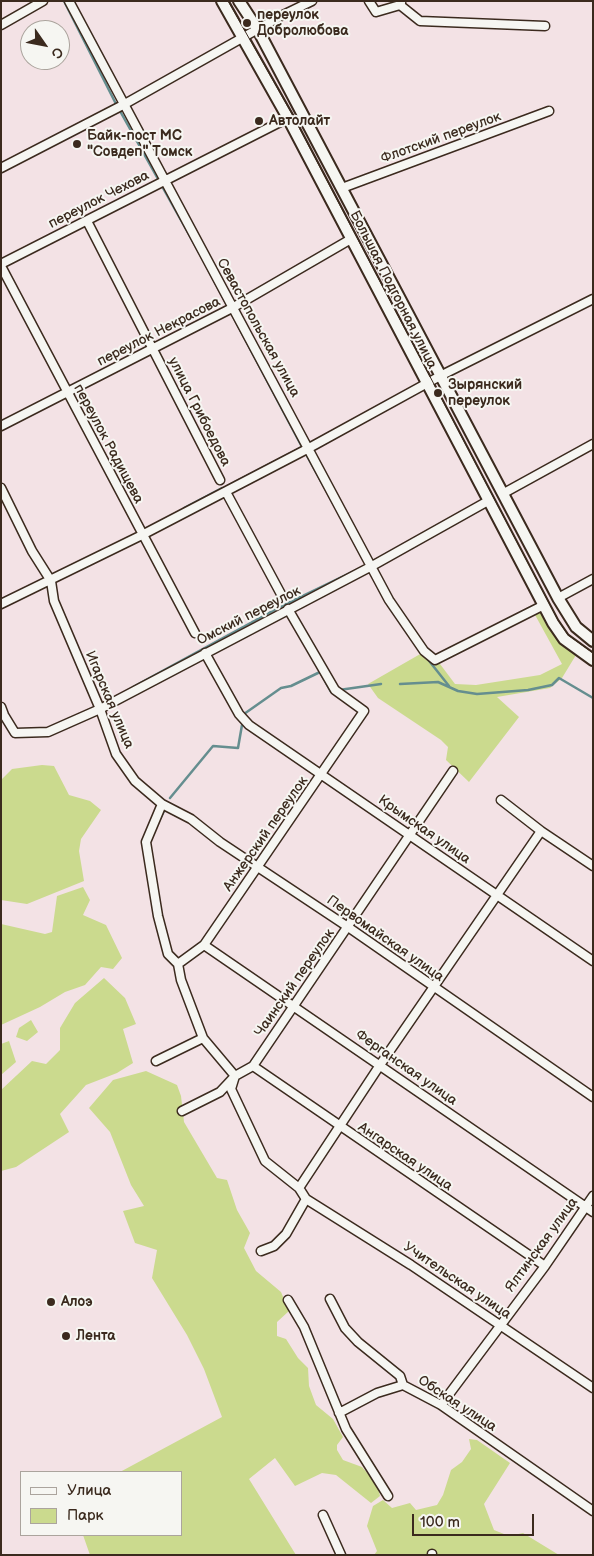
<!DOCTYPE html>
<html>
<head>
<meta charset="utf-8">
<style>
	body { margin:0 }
	#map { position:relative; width:594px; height:1556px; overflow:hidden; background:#f3e2e5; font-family:"Balsamiq Sans",sans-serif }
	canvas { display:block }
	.frame { position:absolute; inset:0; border:2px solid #3b2a1e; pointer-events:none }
	.legend { position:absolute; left:20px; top:1471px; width:162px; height:65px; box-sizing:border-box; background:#f6f6f2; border:1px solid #aba49d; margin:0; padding:6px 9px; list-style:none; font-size:15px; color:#3b2a1e }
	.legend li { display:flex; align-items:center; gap:10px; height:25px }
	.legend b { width:25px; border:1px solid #aba49d }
	.north { position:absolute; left:20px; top:20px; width:50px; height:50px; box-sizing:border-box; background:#f6f6f2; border:1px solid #aba49d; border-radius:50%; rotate:123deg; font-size:14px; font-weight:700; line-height:20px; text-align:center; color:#3b2a1e }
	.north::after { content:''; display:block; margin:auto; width:18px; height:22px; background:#3b2a1e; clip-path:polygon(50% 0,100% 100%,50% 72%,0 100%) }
	.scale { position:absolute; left:412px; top:1514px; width:122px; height:22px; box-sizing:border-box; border:2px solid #3b2a1e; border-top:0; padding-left:6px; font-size:15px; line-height:18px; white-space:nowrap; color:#3b2a1e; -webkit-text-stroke:4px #f6f6f2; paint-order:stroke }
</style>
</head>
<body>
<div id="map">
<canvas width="594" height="1556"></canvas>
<div class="frame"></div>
<ul class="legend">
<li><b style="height:6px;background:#f6f6f2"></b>Улица</li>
<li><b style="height:14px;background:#cbda8e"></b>Парк</li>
</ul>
<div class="north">С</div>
<div class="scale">100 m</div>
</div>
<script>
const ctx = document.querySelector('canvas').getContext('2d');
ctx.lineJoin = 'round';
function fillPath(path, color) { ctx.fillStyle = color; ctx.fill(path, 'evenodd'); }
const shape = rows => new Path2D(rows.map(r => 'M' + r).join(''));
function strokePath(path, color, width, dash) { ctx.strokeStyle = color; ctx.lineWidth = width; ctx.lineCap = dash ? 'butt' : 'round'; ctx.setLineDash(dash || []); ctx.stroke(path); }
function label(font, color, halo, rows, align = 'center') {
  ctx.font = font + ' "Balsamiq Sans",sans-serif'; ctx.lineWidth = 4; ctx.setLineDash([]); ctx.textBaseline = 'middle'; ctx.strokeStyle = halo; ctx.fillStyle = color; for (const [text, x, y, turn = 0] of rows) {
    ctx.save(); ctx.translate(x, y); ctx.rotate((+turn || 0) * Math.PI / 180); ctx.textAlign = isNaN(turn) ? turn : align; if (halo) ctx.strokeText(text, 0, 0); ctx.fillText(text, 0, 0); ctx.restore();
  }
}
const green = shape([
	[543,608,563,642,576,655,562,678,550,688,497,697,519,717,469,782,446,760,448,747,441,740,378,698,368,684,422,653,440,664,455,684,476,685,540,675,562,664,534,613],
	[42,765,54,766,69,795,90,801,101,810,81,839,79,851,84,881,27,904,1,900,1,780,12,769],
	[83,887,90,900,83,915,106,925,122,958,113,969,101,967,85,985,65,992,40,1007,1,1025,1,924,45,934,52,932,57,896],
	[104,978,125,998,136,1024,123,1029,133,1063,117,1073,86,1085,60,1114,69,1132,16,1167,1,1171,1,1090,32,1061,46,1064,60,1050,60,1028,75,1003],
	[31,1020,38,1032,27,1041,16,1037,19,1028],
	[9,1041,16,1062,1,1075,1,1044],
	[146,1071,177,1085,181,1096,184,1122,217,1178,227,1180,237,1210,250,1233,244,1248,256,1271,281,1292,289,1311,277,1322,277,1336,286,1339,298,1358,308,1368,309,1386,316,1405,333,1419,343,1437,337,1445,337,1450,343,1460,362,1467,377,1484,380,1496,371,1503,336,1475,322,1473,295,1486,275,1458,249,1479,296,1555,90,1555,83,1535,181,1535,181,1472,120,1472,222,1417,204,1369,187,1335,152,1278,157,1250,135,1243,123,1211,144,1206,131,1185,110,1132,89,1108,113,1080],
	[469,1439,477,1440,510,1463,484,1504,494,1530,509,1536,523,1533,559,1555,374,1555,377,1551,367,1526,373,1506,383,1500,392,1508,410,1503,416,1510,437,1505,443,1495,451,1470,462,1462,471,1449]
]);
const stream = shape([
	[64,1,116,104],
	[120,111,201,256,302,447,227,486],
	[307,456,345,525],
	[184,508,222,488],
	[426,657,449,686],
	[400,684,438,682,458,691,477,694,528,690,552,685,559,678,593,698],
	[133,687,278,608,367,565],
	[339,690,381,684],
	[244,714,281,688,291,686,320,672,331,692],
	[170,798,213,746,238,748,242,725],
	[157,825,165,809]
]);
const street = shape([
	[69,1,389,600,424,651,435,660,544,605],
	[369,1,376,12,400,5,401,3],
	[400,5,420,21,545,26],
	[1,25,43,1],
	[1,168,123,105,281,16,312,1],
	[342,188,549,111],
	[87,221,220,480],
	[1,264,288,118],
	[1,266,195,633],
	[1,426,232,308,351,239],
	[1,488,32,551,51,581,54,601,100,709,116,754,135,781,162,804,146,842,158,916,168,954,178,964,181,980,203,1038,235,1076,231,1089,265,1161,299,1188,306,1199,411,1265,593,1388],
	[226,492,282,596],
	[504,493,593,444],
	[558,598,593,579],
	[1,604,142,535,309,448,442,375,593,299],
	[205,653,239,714,249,725,593,961],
	[1,707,4,715,15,733,48,732,100,709,372,566,488,501],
	[501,800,541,831,593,866],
	[162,804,191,819,220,842,348,927,593,1097],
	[204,945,593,1212],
	[178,964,204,945,364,711,335,690,288,609],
	[156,1061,203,1038],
	[253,1066,545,1266],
	[182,1111,220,1092,235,1076,253,1066,453,771],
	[299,1188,380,1065,541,831],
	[261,1251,274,1246,286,1234,306,1199],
	[330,1299,345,1328,358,1342,400,1376,403,1385,441,1405,593,1511],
	[288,1300,304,1327,346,1429,388,1496],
	[441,1405,545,1266,593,1196],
	[339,1413,377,1393,403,1385],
	[323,1515,341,1555],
	[432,1554,432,1555]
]);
const secondary = shape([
	[222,1,288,118,553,623,564,639,593,660],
	[239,1,258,30,558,598,576,627,593,641]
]);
const tram = shape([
	[228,1,293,116,558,620,568,635,593,653]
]);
const markers = [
	[247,23,5,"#3b2a1e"],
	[259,121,5,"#3b2a1e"],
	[77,144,5,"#3b2a1e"],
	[438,393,5,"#3b2a1e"],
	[51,1302,5,"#3b2a1e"],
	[66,1336,5,"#3b2a1e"]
];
const poiNames = [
	["переулок",257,15],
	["Добролюбова",257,31],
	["Автолайт",269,121],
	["Байк-пост MC",87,136],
	["\"Совдеп\" Томск",87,152],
	["Зырянский",448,385],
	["переулок",448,401],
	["Алоэ",61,1302],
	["Лента",76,1336]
];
const streetNames = [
	["Флотский переулок",441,138,-20],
	["переулок Чехова",99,200,-27],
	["Большая Подгорная улица",393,290,63],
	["Севастопольская улица",258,328,61],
	["переулок Некрасова",159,332,-27],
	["улица Грибоедова",199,412,63],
	["переулок Радищева",108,444,62],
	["Омский переулок",249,616,-27],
	["Игарская улица",109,700,67],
	["Крымская улица",424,830,35],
	["Анжерский переулок",266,834,-55],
	["Первомайская улица",385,939,35],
	["Чаинский переулок",295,983,-55],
	["Ферганская улица",406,1068,35],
	["Ангарская улица",405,1157,34],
	["Ялтинская улица",542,1245,-54],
	["Учительская улица",457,1281,34],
	["Обская улица",457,1404,33]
];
fillPath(green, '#cbda8e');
strokePath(stream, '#658e8f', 2.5);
strokePath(street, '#3b2a1e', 11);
strokePath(secondary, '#3b2a1e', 14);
strokePath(street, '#f6f6f2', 8);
strokePath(secondary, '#f6f6f2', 10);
strokePath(tram, '#3b2a1e', 1);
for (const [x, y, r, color] of markers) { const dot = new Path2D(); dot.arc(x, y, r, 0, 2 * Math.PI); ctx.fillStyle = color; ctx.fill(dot); strokePath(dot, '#f6f6f2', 2); }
label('bold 14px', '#3b2a1e', '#f6f6f2', poiNames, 'left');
label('14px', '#3b2a1e', '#f6f6f2', streetNames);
</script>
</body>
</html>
